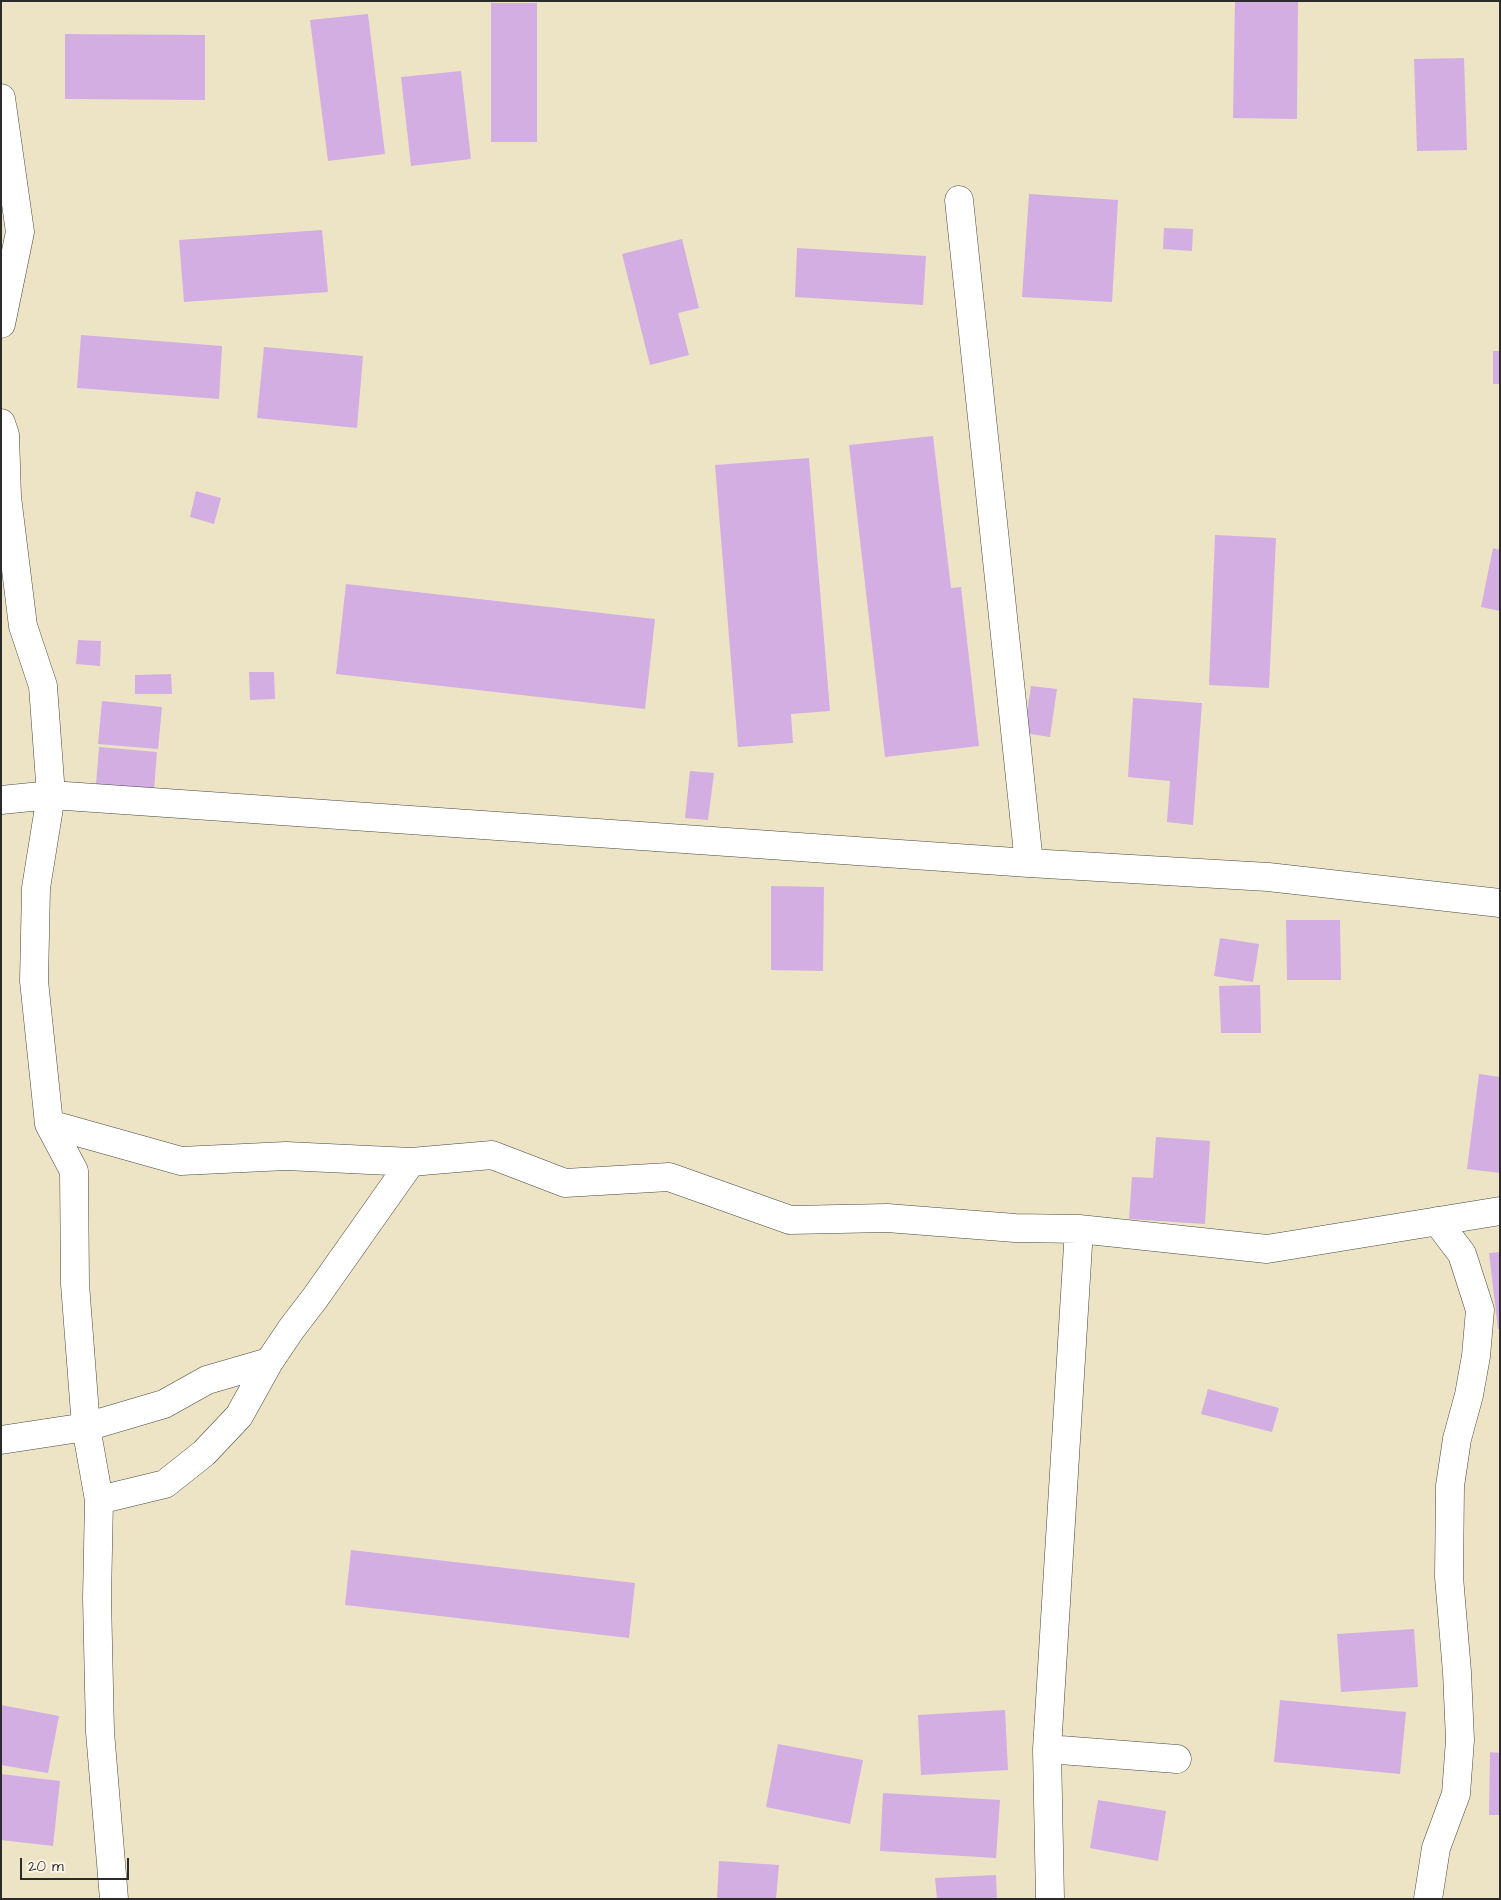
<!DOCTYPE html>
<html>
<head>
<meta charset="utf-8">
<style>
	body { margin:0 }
	#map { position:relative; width:1501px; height:1900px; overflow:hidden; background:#ede4c5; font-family:"Architects Daughter",sans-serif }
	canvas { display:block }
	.frame { position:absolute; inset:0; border:2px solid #2b2b2b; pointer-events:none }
	.scale { position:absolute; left:20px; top:1858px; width:109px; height:22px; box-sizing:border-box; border:2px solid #2b2b2b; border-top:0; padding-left:6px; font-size:15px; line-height:18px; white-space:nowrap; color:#2b2b2b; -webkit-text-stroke:4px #fcf5e5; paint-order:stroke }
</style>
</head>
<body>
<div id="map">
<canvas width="1501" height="1900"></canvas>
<div class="frame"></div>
<div class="scale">20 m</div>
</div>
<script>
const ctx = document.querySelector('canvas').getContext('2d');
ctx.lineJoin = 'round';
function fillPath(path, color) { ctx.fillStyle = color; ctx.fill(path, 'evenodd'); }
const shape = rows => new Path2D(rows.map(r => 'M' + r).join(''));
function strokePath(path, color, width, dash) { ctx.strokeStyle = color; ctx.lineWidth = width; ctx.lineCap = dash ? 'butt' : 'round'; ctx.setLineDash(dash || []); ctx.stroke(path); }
const building = shape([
	[1235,1,1298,1,1297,119,1233,118],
	[491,3,537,3,537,142,491,142],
	[368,14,385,154,328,161,310,20],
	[65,34,205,35,205,100,65,99],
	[1464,58,1467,150,1417,151,1414,59],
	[461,71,471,159,411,166,401,77],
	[1029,194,1118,200,1112,302,1022,297],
	[1164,228,1193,229,1192,251,1163,249],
	[322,230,328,292,184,302,179,240],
	[682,239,699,308,678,313,689,355,650,365,622,254],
	[797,248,926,256,923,305,795,297],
	[81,335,222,346,219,399,77,388],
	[264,347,363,356,357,428,257,418],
	[1493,351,1500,351,1500,384,1493,384],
	[933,436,951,588,961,587,979,746,885,757,849,445],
	[809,458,830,711,791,714,793,743,738,747,715,465],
	[196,491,221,498,214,524,190,517],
	[1215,535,1276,538,1269,688,1209,685],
	[1493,548,1500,550,1500,611,1481,607],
	[346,584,655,619,645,709,336,674],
	[78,640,101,641,100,666,76,664],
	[249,672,274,672,275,699,250,700],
	[171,674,172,694,135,694,135,675],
	[1031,686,1057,689,1050,737,1024,733],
	[1133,698,1202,703,1193,825,1167,822,1170,781,1128,777],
	[102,701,162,707,158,749,98,744],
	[99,747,157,752,154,790,96,785],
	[690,771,714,773,708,820,685,818],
	[771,886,824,887,823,971,771,970],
	[1286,920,1340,920,1341,980,1287,980],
	[1220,938,1259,944,1253,982,1214,976],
	[1260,985,1261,1033,1221,1033,1219,986],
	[1479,1074,1500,1077,1500,1173,1467,1169],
	[1156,1137,1210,1141,1205,1224,1129,1219,1132,1177,1153,1178],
	[1500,1252,1500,1329,1498,1329,1489,1253],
	[1208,1389,1279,1408,1272,1432,1201,1414],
	[351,1550,635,1583,629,1638,345,1605],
	[1414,1629,1418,1687,1341,1692,1337,1634],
	[1280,1700,1406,1712,1400,1774,1274,1762],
	[1,1705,59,1716,48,1773,1,1765],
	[1005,1710,1008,1770,921,1775,918,1715],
	[778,1744,863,1760,850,1824,766,1807],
	[1490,1752,1500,1753,1500,1815,1489,1815],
	[1,1774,60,1781,53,1846,1,1840],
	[883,1793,1000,1800,996,1858,880,1851],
	[1098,1800,1166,1811,1158,1861,1090,1848],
	[719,1861,779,1865,776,1899,717,1899],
	[996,1875,997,1899,937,1899,935,1878]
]);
const minor = shape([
	[1,98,20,232,1,324],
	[959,200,1029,863],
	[1,423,5,435,7,497,23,626,43,686,51,795,36,888,34,981,49,1124,74,1171,75,1284,86,1427,99,1500,97,1598,100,1732,114,1899],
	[1,800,51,795,1029,863,1268,877,1500,903],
	[49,1124,181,1161,286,1156,411,1162,492,1155,565,1183,669,1177,790,1220,887,1218,1015,1228,1079,1229,1267,1249,1500,1211],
	[1,1440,86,1427,164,1404,207,1380,269,1362],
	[99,1500,165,1484,204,1453,239,1416,269,1362,292,1328,315,1298,411,1162],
	[1047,1749,1177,1759],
	[1050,1899,1047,1749,1079,1229],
	[1428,1899,1436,1848,1456,1794,1460,1740,1457,1672,1449,1577,1450,1486,1457,1439,1469,1395,1476,1356,1480,1310,1462,1254,1437,1221]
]);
fillPath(building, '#d3aee3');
strokePath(minor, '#484742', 29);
strokePath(minor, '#fff', 28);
</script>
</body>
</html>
